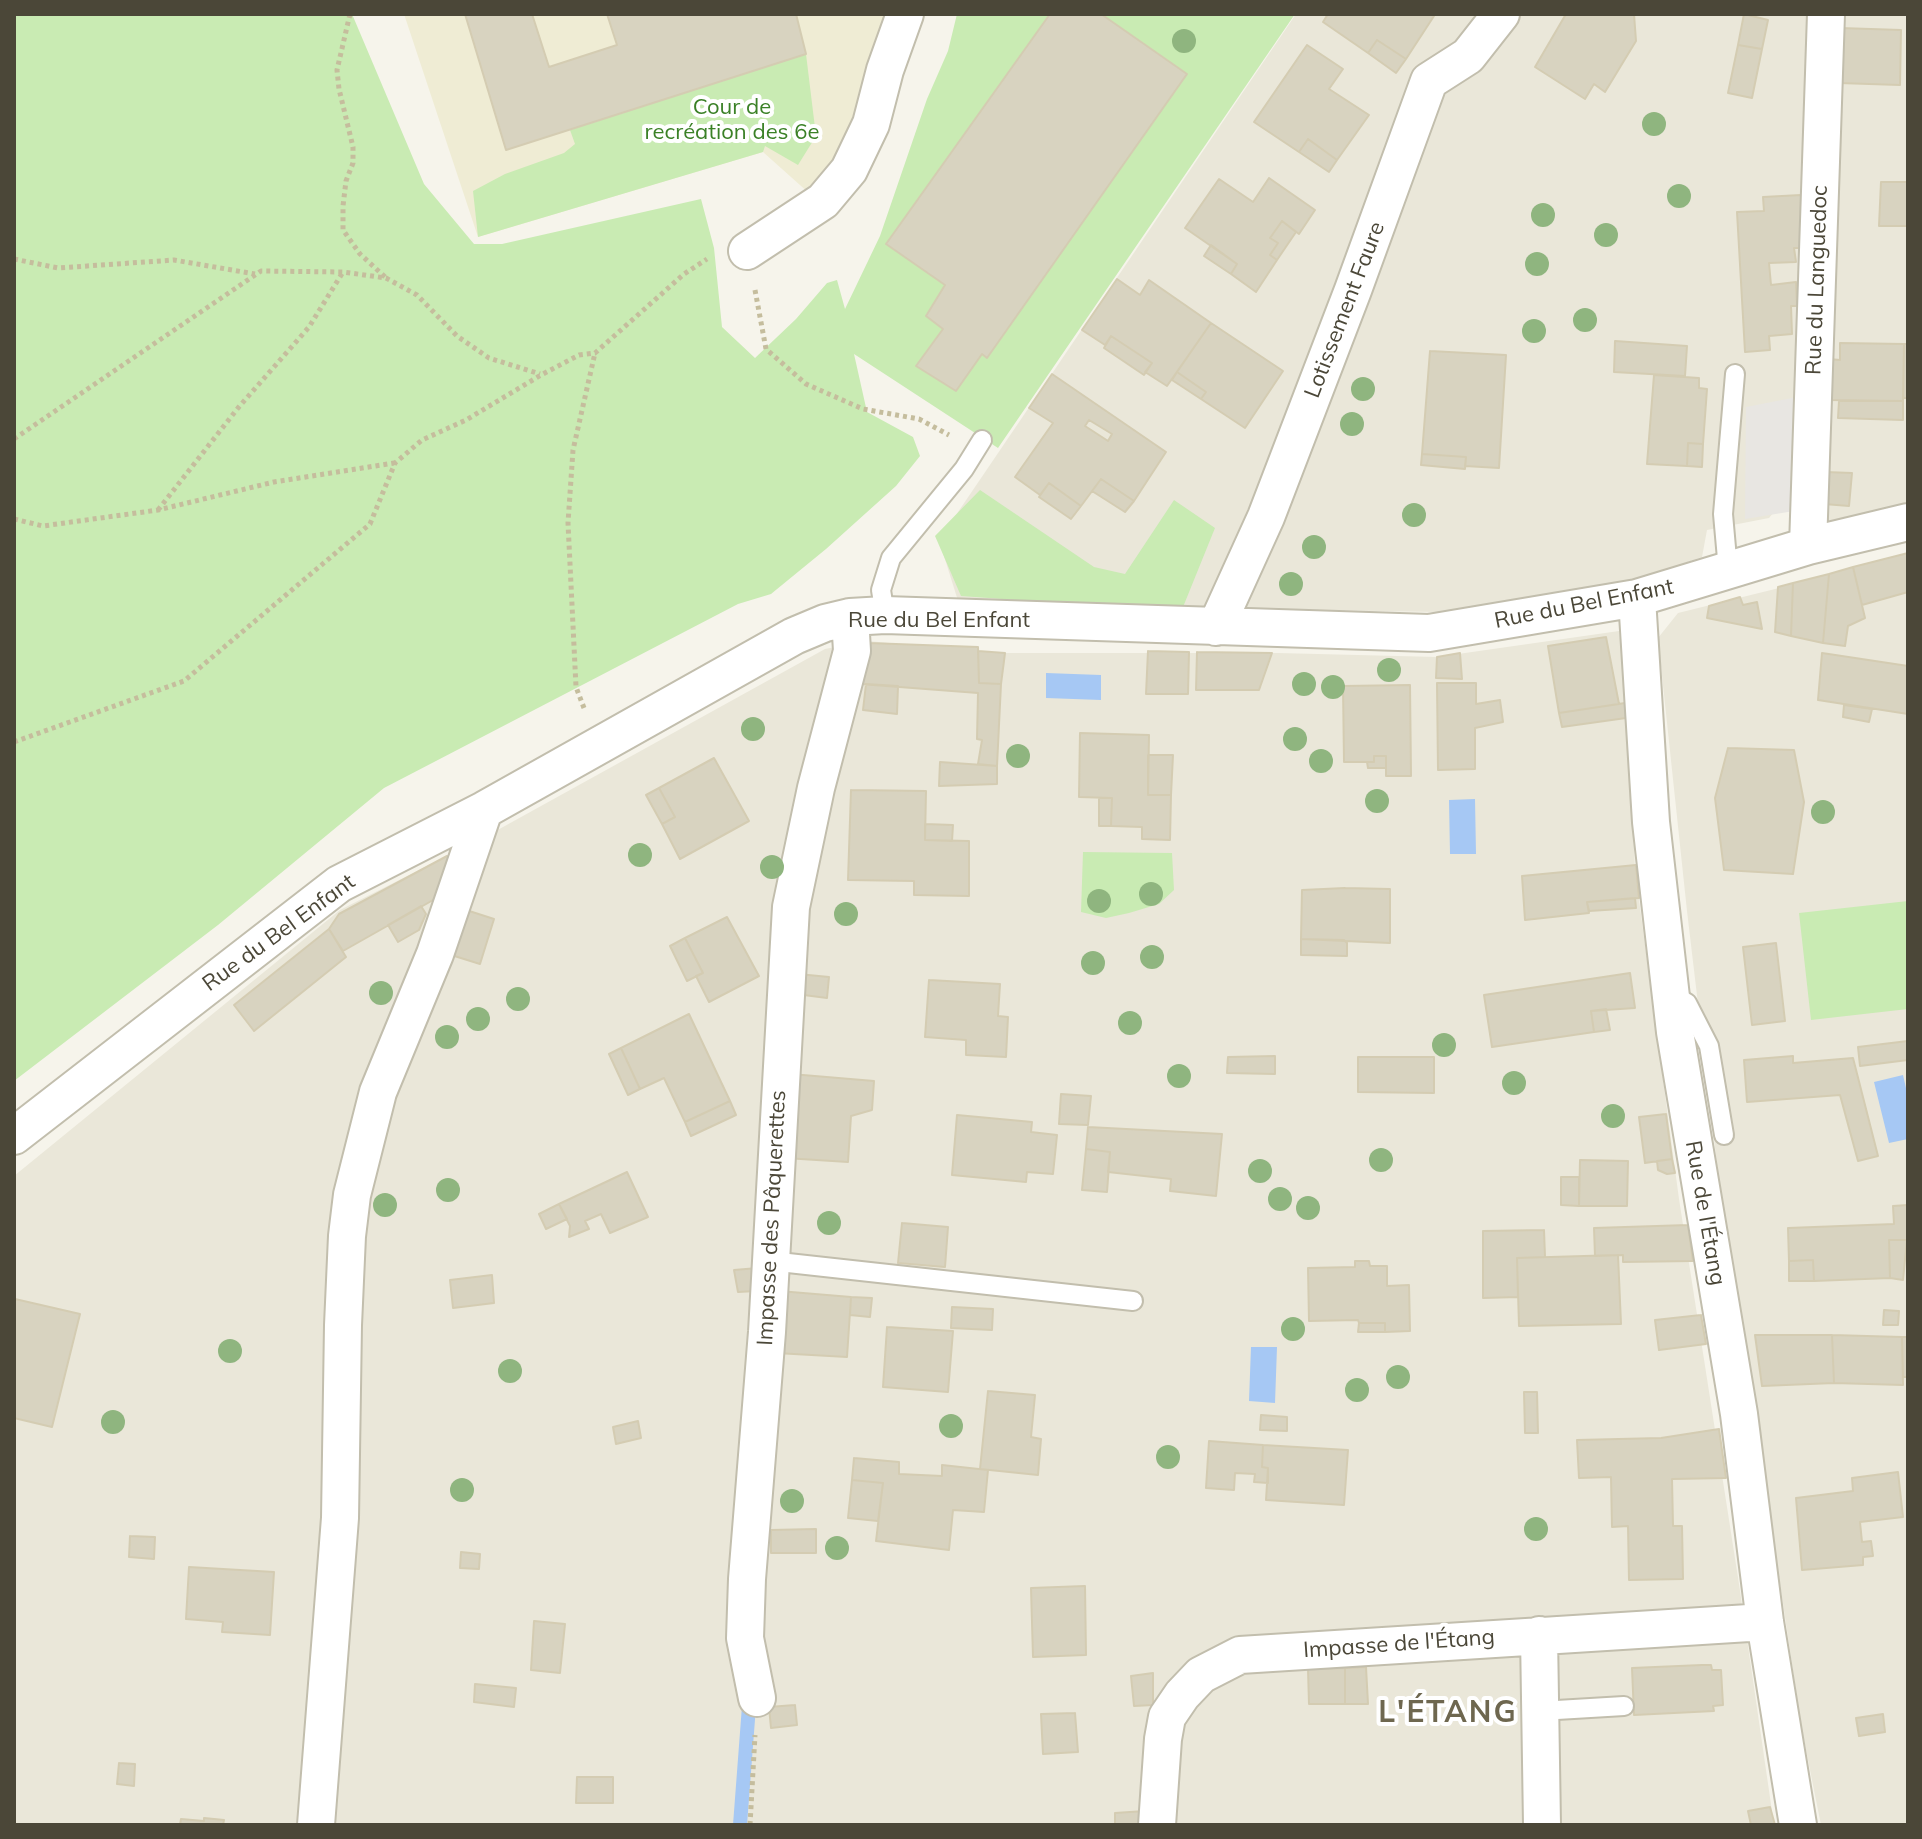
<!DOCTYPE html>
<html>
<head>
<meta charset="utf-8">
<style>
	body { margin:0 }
	#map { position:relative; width:1922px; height:1839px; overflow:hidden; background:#f6f4eb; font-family:Mulish,sans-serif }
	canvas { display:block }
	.frame { position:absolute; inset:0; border:16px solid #4b4738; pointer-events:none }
</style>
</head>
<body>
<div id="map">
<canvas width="1922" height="1839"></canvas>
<div class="frame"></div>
</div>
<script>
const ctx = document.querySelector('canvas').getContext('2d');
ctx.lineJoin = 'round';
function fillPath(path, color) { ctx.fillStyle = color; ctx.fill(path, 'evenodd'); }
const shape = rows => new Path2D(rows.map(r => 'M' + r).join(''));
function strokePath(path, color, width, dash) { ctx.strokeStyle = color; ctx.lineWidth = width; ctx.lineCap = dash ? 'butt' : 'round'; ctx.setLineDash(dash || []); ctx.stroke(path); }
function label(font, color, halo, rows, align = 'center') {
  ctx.font = font + ' Mulish,sans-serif'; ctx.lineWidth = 8; ctx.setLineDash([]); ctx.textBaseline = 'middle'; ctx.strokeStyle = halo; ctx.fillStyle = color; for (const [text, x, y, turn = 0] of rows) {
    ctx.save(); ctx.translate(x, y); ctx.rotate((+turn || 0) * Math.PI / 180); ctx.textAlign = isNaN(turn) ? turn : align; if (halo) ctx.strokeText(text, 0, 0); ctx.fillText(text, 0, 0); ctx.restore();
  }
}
const residential = shape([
	[1296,14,1811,14,1793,489,1769,518,1707,530,1702,557,1636,580,1438,612,959,604,939,540],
	[1841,14,1908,14,1908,503,1832,531,1823,517],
	[1908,553,1908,1825,1821,1825,1801,1725,1730,1246,1723,1215,1687,911,1658,638,1678,613,1852,570],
	[1619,631,1628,702,1635,870,1679,1199,1739,1584,1774,1825,14,1825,14,1176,340,910,494,832,825,649,867,641,1005,653,1278,653,1437,657]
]);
const education = shape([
	[404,14,888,14,842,158,810,194,763,152,478,237]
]);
const green = shape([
	[14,14,352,14,424,184,474,244,502,244,701,199,714,248,722,327,755,358,796,319,827,283,837,280,845,309,880,236,927,99,948,51,957,14,1295,14,998,448,854,354,867,412,913,437,920,456,896,486,826,549,771,594,738,604,384,788,218,925,14,1081],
	[806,54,816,136,798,165,765,146,763,152,478,237,473,191,505,174,564,153,575,144,570,130],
	[980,490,1094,567,1125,574,1174,500,1215,528,1181,612,961,596,935,536],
	[1083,852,1172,853,1174,890,1159,904,1129,913,1106,918,1081,912],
	[1908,901,1908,1009,1811,1020,1799,913]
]);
const parking = shape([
	[1797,397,1794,511,1745,519,1746,407]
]);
const water = shape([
	[1046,673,1101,675,1101,700,1046,698],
	[1475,799,1476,854,1450,854,1449,800],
	[1903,1075,1908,1097,1908,1139,1889,1143,1874,1082],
	[1251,1347,1277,1347,1275,1403,1249,1401]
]);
const stream = shape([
	[740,1825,749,1706]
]);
const building = shape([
	[465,14,532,14,549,67,617,45,607,14,796,14,806,54,506,150,465,14],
	[1050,14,1101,14,1187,74,987,358,982,354,956,391,916,366,943,329,926,316,945,285,886,244,1050,14],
	[1328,14,1431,14,1434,16,1406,59,1377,40,1368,53,1323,22,1328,14],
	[1566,14,1634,14,1636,41,1605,92,1594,84,1585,99,1535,67,1566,14],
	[1744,14,1768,20,1762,49,1738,45,1744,14],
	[1840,28,1901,30,1900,85,1839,83,1840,28],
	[1377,40,1406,59,1396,73,1368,53,1377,40],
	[1307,45,1343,69,1329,89,1369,115,1337,160,1308,139,1299,152,1254,122,1307,45],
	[1738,45,1762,49,1752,98,1728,93,1738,45],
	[1308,139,1337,160,1329,172,1299,152,1308,139],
	[1269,178,1315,210,1299,234,1282,221,1270,238,1278,243,1270,255,1277,260,1256,292,1231,274,1237,264,1185,228,1219,179,1253,202,1269,178],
	[1881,182,1908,182,1908,226,1879,226,1881,182],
	[1801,195,1803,248,1794,248,1796,262,1769,263,1771,285,1796,282,1797,306,1791,306,1792,334,1769,336,1770,350,1745,352,1737,212,1764,211,1763,197,1801,195],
	[1282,221,1296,232,1277,260,1270,255,1278,243,1270,238,1282,221],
	[1211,245,1237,264,1231,274,1204,256,1211,245],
	[1117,279,1140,295,1149,280,1211,323,1167,386,1145,372,1152,363,1111,336,1105,345,1082,330,1117,279],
	[1211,323,1283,371,1245,428,1201,399,1206,392,1177,372,1211,323],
	[1111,336,1152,363,1144,375,1104,348,1111,336],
	[1615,341,1687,346,1685,376,1614,372,1615,341],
	[1840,343,1904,344,1903,401,1828,400,1829,359,1840,360,1840,343],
	[1904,344,1908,344,1908,398,1903,398,1904,344],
	[1430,351,1506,355,1499,468,1465,466,1466,457,1422,454,1430,351],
	[1177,372,1206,392,1201,399,1172,380,1177,372],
	[1052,374,1166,452,1134,501,1101,479,1081,506,1049,483,1040,495,1015,477,1053,423,1029,408,1052,374],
	[1089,420,1112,434,1108,441,1085,426,1089,420],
	[1654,375,1699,378,1699,388,1707,389,1703,444,1688,443,1687,466,1647,464,1654,375],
	[1839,401,1903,401,1903,420,1838,418,1839,401],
	[1688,443,1703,444,1702,467,1687,466,1688,443],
	[1422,454,1466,457,1465,469,1421,465,1422,454],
	[1825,472,1852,473,1849,506,1824,504,1825,472],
	[1101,479,1134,501,1125,512,1092,491,1101,479],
	[1049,483,1081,506,1071,519,1039,497,1049,483],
	[1908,553,1908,592,1862,605,1853,567,1908,553],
	[1853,567,1865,618,1848,626,1845,646,1823,643,1829,574,1853,567],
	[1829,574,1823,643,1791,636,1793,583,1829,574],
	[1793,583,1791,636,1775,632,1778,587,1793,583],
	[1740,597,1743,605,1757,602,1762,629,1707,618,1709,606,1740,597],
	[1606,637,1619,704,1559,713,1548,646,1606,637],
	[868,643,978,647,979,683,1001,684,997,766,978,764,982,740,977,739,978,693,860,684,868,643],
	[978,651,1005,653,1001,684,979,683,978,651],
	[1148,651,1189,652,1188,694,1146,694,1148,651],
	[1197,652,1272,653,1259,690,1196,690,1197,652],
	[1460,653,1462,679,1436,678,1437,657,1460,653],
	[1822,653,1908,666,1908,714,1818,700,1822,653],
	[1437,683,1476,683,1476,704,1500,700,1503,722,1475,728,1475,769,1438,770,1437,683],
	[866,684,898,686,897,714,863,710,866,684],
	[1410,685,1411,776,1386,776,1386,756,1374,756,1374,762,1344,762,1343,686,1410,685],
	[1625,703,1626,718,1562,727,1559,713,1625,703],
	[1844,705,1872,709,1869,722,1843,717,1844,705],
	[1080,733,1149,735,1148,795,1171,795,1170,840,1142,839,1142,827,1111,826,1112,798,1079,797,1080,733],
	[1728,748,1794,750,1804,802,1793,874,1724,870,1715,798,1728,748],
	[1148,755,1173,755,1171,795,1148,795,1148,755],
	[1374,756,1386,756,1386,768,1368,768,1367,762,1374,762,1374,756],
	[714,758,749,821,680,859,662,824,675,817,659,788,714,758],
	[940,762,997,766,997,784,939,786,940,762],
	[659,788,675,817,662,824,646,795,659,788],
	[851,790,926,791,925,840,969,841,969,896,914,895,914,881,848,880,851,790],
	[1099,798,1112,798,1111,826,1099,826,1099,798],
	[925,824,953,825,952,841,925,840,925,824],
	[447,856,452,863,442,895,343,951,329,929,339,914,447,856],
	[1636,865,1639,898,1587,902,1589,913,1525,920,1522,876,1636,865],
	[1345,888,1390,889,1390,943,1301,939,1302,890,1345,888],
	[1635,898,1636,908,1589,911,1587,902,1635,898],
	[421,906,426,914,419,930,398,942,388,925,421,906],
	[463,909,494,919,480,964,448,954,463,909],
	[727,917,759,976,709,1002,696,976,703,973,685,938,727,917],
	[329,929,346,957,254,1031,234,1005,329,929],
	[685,938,703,973,687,981,670,946,685,938],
	[1301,939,1344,940,1347,943,1347,956,1301,955,1301,939],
	[1776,943,1785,1021,1752,1025,1743,947,1776,943],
	[1630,973,1635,1008,1591,1011,1594,1032,1492,1047,1484,995,1630,973],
	[798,974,829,977,827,998,796,994,798,974],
	[929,980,1000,984,998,1016,1008,1017,1006,1057,966,1055,966,1040,925,1037,929,980],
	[1606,1009,1610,1030,1594,1032,1591,1011,1606,1009],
	[689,1014,730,1101,685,1122,664,1078,640,1089,621,1048,689,1014],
	[1908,1041,1908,1060,1860,1066,1858,1047,1908,1041],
	[621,1048,640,1089,628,1095,609,1054,621,1048],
	[1275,1056,1275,1074,1227,1073,1228,1057,1275,1056],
	[1793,1056,1793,1063,1853,1058,1878,1156,1858,1161,1840,1095,1747,1102,1744,1060,1793,1056],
	[1358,1057,1434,1057,1434,1093,1358,1092,1358,1057],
	[791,1074,874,1081,872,1110,851,1116,848,1162,785,1158,791,1074],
	[1061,1094,1091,1096,1088,1125,1059,1124,1061,1094],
	[730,1101,736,1115,691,1136,685,1122,730,1101],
	[1666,1114,1672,1159,1645,1163,1639,1117,1666,1114],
	[957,1115,1032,1122,1031,1132,1057,1135,1053,1174,1027,1172,1026,1182,952,1175,957,1115],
	[1088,1127,1222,1134,1216,1196,1170,1191,1171,1179,1108,1172,1110,1152,1086,1149,1088,1127],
	[1086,1149,1110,1152,1107,1192,1082,1190,1086,1149],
	[1672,1159,1675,1173,1667,1174,1658,1170,1657,1161,1672,1159],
	[1580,1160,1628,1161,1627,1206,1579,1206,1580,1160],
	[627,1172,648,1217,610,1233,601,1214,585,1221,589,1229,569,1237,570,1226,559,1204,627,1172],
	[1561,1177,1579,1177,1579,1206,1561,1205,1561,1177],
	[559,1204,567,1219,546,1229,539,1214,559,1204],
	[1908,1205,1908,1240,1889,1240,1890,1278,1814,1281,1813,1260,1789,1261,1788,1228,1894,1224,1893,1206,1908,1205],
	[902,1223,948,1227,945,1267,898,1263,902,1223],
	[1688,1225,1693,1261,1623,1262,1623,1255,1595,1256,1594,1228,1688,1225],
	[1544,1230,1545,1257,1517,1258,1518,1297,1483,1298,1483,1231,1544,1230],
	[1889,1240,1907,1240,1903,1280,1890,1278,1889,1240],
	[1618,1255,1621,1324,1519,1326,1517,1258,1618,1255],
	[1813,1260,1814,1281,1789,1281,1789,1261,1813,1260],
	[1355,1261,1369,1261,1370,1266,1387,1266,1387,1286,1409,1285,1410,1331,1385,1332,1385,1323,1359,1323,1358,1320,1309,1321,1308,1268,1355,1267,1355,1261],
	[758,1268,756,1291,738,1292,734,1270,758,1268],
	[492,1275,494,1303,453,1308,450,1280,492,1275],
	[779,1291,851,1297,847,1357,776,1353,779,1291],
	[851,1297,872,1298,870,1317,850,1315,851,1297],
	[15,1299,80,1314,52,1427,14,1418,15,1299],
	[952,1307,993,1309,992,1330,951,1328,952,1307],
	[1884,1310,1899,1311,1898,1325,1883,1325,1884,1310],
	[1701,1315,1706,1344,1659,1350,1655,1320,1701,1315],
	[1359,1323,1385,1323,1385,1332,1358,1332,1359,1323],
	[887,1327,953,1331,948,1392,883,1387,887,1327],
	[1755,1335,1832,1335,1834,1383,1762,1386,1755,1335],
	[1832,1335,1902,1337,1903,1385,1834,1383,1832,1335],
	[1902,1337,1908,1337,1908,1377,1903,1377,1902,1337],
	[988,1391,1035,1395,1031,1437,1041,1439,1038,1475,980,1469,988,1391],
	[1524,1392,1537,1392,1538,1433,1525,1433,1524,1392],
	[1261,1415,1287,1417,1287,1431,1260,1430,1261,1415],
	[638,1421,641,1438,616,1444,613,1427,638,1421],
	[1719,1429,1726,1478,1672,1479,1673,1526,1682,1526,1683,1579,1629,1580,1628,1526,1612,1527,1611,1477,1579,1478,1577,1440,1661,1438,1719,1429],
	[1209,1441,1263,1445,1262,1467,1268,1468,1268,1483,1254,1482,1255,1474,1235,1473,1234,1490,1206,1488,1209,1441],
	[1263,1445,1348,1450,1344,1505,1266,1500,1268,1468,1262,1467,1263,1445],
	[854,1458,899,1462,899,1474,942,1476,942,1465,988,1470,984,1512,953,1510,949,1550,876,1541,883,1483,852,1480,854,1458],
	[1898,1472,1903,1517,1860,1522,1862,1542,1871,1541,1873,1556,1863,1557,1863,1565,1802,1570,1796,1498,1853,1491,1852,1478,1898,1472],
	[852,1480,883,1483,878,1521,848,1518,852,1480],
	[816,1529,816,1553,771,1553,771,1530,816,1529],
	[130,1536,155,1537,154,1559,129,1557,130,1536],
	[461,1552,480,1554,479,1569,460,1568,461,1552],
	[189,1567,274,1572,270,1635,222,1632,223,1622,186,1619,189,1567],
	[1085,1586,1086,1655,1033,1657,1031,1588,1085,1586],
	[534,1621,565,1624,560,1673,531,1670,534,1621],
	[1702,1665,1711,1665,1712,1670,1721,1670,1723,1705,1713,1706,1714,1711,1634,1715,1632,1668,1702,1665],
	[1366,1667,1368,1704,1345,1704,1345,1668,1366,1667],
	[1345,1668,1345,1704,1309,1704,1308,1669,1345,1668],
	[1153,1673,1153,1705,1134,1706,1131,1676,1153,1673],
	[475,1684,516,1688,514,1707,474,1702,475,1684],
	[795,1705,797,1725,771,1728,769,1707,795,1705],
	[1075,1713,1078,1752,1043,1754,1041,1714,1075,1713],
	[1883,1714,1885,1732,1859,1736,1856,1718,1883,1714],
	[119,1763,135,1764,134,1786,117,1784,119,1763],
	[577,1777,613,1777,613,1803,576,1803,577,1777],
	[1770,1807,1775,1825,1751,1825,1748,1811,1770,1807],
	[1145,1811,1144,1825,1115,1825,1115,1813,1145,1811],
	[204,1818,224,1820,223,1825,180,1825,181,1819,204,1821,204,1818]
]);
const path = shape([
	[350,14,337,70,339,89,353,147,353,163,346,181,343,206,343,230,360,254,385,277],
	[14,259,58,268,174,260,255,274],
	[755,290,766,349,806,384,863,409,919,419,949,435],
	[14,439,261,271,343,272,386,278,417,295,457,336,489,358,540,374],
	[158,510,238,408,309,327,343,272],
	[14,519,43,526,158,510,274,482,394,463],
	[584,708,576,687,568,523,573,450,595,353],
	[14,742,184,681,370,524,395,463,422,440,466,420,541,375,579,355,595,353,684,274,707,259],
	[750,1825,755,1735]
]);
const service = shape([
	[1728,570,1723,514,1735,374],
	[885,615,881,590,891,558,964,469,982,440],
	[1673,995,1687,1003,1709,1046,1724,1135],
	[770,1261,1133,1301],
	[1540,1711,1624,1706]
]);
const minor = shape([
	[747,251,823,201,849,170,871,124,885,70,905,14],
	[1808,546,1826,14],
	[1637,598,1651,822,1675,1032,1739,1414,1765,1622,1798,1825],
	[1216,627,1266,517,1353,290,1429,81,1468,56,1501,14],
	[14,1136,339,884,484,810,794,636,825,623,850,617,885,615,1429,633,1637,598,1808,546,1908,522],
	[1539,1635,1542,1825],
	[757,1698,745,1638,747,1579,767,1332,791,907,816,788,852,651,850,617],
	[316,1825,340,1518,343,1325,347,1236,352,1195,378,1092,435,954,484,810],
	[1157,1825,1163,1739,1167,1717,1182,1695,1201,1675,1240,1655,1765,1622]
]);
const trees = [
	[1184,41],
	[1654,124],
	[1679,196],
	[1543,215],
	[1606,235],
	[1537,264],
	[1585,320],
	[1534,331],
	[1363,389],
	[1352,424],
	[1414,515],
	[1314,547],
	[1291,584],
	[1389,670],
	[1304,684],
	[1333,687],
	[753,729],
	[1295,739],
	[1018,756],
	[1321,761],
	[1377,801],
	[1823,812],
	[640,855],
	[772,867],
	[1151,894],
	[1099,901],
	[846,914],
	[1152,957],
	[1093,963],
	[381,993],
	[518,999],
	[478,1019],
	[1130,1023],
	[447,1037],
	[1444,1045],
	[1179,1076],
	[1514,1083],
	[1613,1116],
	[1381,1160],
	[1260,1171],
	[448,1190],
	[1280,1199],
	[385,1205],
	[1308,1208],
	[829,1223],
	[1293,1329],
	[230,1351],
	[510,1371],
	[1398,1377],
	[1357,1390],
	[113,1422],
	[951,1426],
	[1168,1457],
	[462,1490],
	[792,1501],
	[1536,1529],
	[837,1548]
];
const parkNames = [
	["Cour de",732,107],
	["recréation des 6e",732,132]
];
const streetNames = [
	["Rue du Languedoc",1817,280,-88],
	["Lotissement Faure",1345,310,-69],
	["Rue du Bel Enfant",1584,604,-11],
	["Rue du Bel Enfant",939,620],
	["Rue du Bel Enfant",279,933,-36],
	["Rue de l'Étang",1705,1213,80],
	["Impasse des Pâquerettes",772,1218,-87],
	["Impasse de l'Étang",1399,1644,-4]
];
const districtNames = [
	["L'ÉTANG",1448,1713]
];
fillPath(residential, '#eae7d9');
fillPath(education, '#efecd4');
fillPath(green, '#c9ebb3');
fillPath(parking, '#e8e6e2');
fillPath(water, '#a6c8f4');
strokePath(stream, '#a6c8f4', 14);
fillPath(building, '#d8d3c0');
strokePath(building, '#d4ccb2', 2);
strokePath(service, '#c2bead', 22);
strokePath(minor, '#c2bead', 40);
strokePath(path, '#c5bd9d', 5, [4, 4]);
strokePath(service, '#fff', 18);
strokePath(minor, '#fff', 36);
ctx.fillStyle = '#8fb57f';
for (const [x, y] of trees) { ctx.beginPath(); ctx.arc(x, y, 12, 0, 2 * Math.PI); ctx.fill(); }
label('22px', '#3b8127', '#fff', parkNames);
label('22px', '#4b4738', '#fff', streetNames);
ctx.letterSpacing = '2px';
label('bold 30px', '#6e674f', '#fff', districtNames);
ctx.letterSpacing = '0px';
</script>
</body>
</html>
